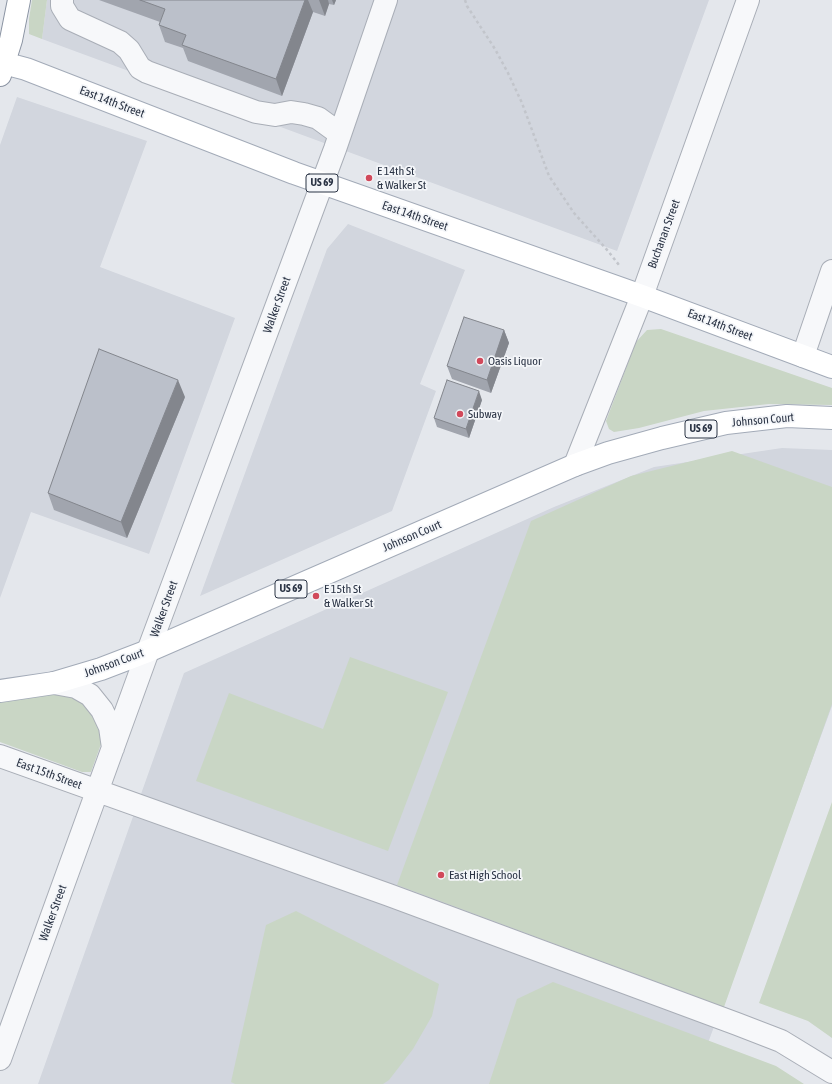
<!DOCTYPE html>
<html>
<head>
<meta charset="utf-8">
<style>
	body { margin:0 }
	canvas { display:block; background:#e4e7ec }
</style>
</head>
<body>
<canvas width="832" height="1084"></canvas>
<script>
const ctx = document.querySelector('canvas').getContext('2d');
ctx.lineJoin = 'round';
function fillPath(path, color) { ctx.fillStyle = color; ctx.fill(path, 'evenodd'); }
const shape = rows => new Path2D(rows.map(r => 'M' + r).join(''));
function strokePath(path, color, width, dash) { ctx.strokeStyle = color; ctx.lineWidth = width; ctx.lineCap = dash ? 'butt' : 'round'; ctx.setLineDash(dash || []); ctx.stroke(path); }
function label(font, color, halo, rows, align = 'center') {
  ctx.font = font + ' "Asap Condensed",sans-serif'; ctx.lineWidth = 3.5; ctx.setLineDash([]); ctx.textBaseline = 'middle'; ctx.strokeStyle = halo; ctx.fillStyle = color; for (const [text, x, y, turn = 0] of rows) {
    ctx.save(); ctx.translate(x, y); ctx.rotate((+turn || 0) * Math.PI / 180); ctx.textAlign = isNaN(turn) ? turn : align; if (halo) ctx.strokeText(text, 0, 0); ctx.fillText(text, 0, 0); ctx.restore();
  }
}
const built = shape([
	[47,0,709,0,617,251,42,39],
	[17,97,147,141,100,267,235,318,149,554,31,512,0,598,0,145],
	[348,224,465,270,420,384,436,391,392,511,200,596,327,249],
	[782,448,832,450,832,706,708,1043,798,1084,38,1084,184,673,554,507,654,467]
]);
const green = shape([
	[32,0,47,0,42,39,29,34,29,19],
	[661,329,832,388,832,405,769,404,704,411,639,428,614,432,609,429,606,421,636,342,647,330],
	[732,451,832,487,832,704,724,1007,397,885,531,521,631,476],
	[350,657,448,692,388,851,196,781,229,693,323,729],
	[56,692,85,701,102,728,101,744,91,772,82,772,0,742,0,700],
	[832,802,832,1038,808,1021,759,1003],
	[296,911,439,984,432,1016,413,1049,389,1080,383,1084,235,1084,231,1082,266,925],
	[553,982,776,1066,804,1084,489,1084,517,999]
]);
const path = shape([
	[465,0,467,6,495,49,508,73,522,103,549,176,574,213,608,251,619,265]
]);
const minor = shape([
	[62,0,62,6,70,19,120,42,129,50,140,68,147,72,256,112,275,115,291,112,304,114,318,118,340,134],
	[803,356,832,271],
	[575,465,642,296,748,0],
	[54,683,76,687,90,695,102,710,110,727,113,748],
	[0,756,389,895,737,1024,781,1041,832,1072],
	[0,1059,148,651,335,149,386,0]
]);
const major = shape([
	[0,62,26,69,294,173,642,296,832,367],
	[0,691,54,683,101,669,148,651,575,465,608,453,662,438,726,423,787,416,832,418]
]);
const highway = shape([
	[0,75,11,40,19,0]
]);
const wall = shape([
	[99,0,336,0,334,5,329,4,325,16,313,12,282,96,188,61,183,48,165,42,159,25,160,22],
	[504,330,509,343,491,393,452,379,447,366],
	[185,397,127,538,54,510,48,493],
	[482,400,469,438,437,427,434,418]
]);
const shadedWall = shape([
	[305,0,308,0,313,12,282,96,276,79],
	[319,0,328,0,329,4,325,16],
	[332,0,336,0,334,5],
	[504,330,509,343,491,393,487,380],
	[178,380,185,397,127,538,121,522],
	[479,391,482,400,469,438,466,429]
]);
const building = shape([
	[140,0,305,0,276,79,182,45,186,35,159,25,165,9,140,0],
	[464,317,504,330,487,380,447,366,464,317],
	[99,349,178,380,121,522,48,493,99,349],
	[447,380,479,391,466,429,434,418,447,380]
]);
const markers = [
	[369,178,4,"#d1495b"],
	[480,361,4,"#d1495b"],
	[460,414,4,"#d1495b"],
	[316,596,4,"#d1495b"],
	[441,875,4,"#d1495b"]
];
const shields = [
	[322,183,32],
	[701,429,32],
	[291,589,32]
];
const shieldNames = [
	["US 69",322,183],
	["US 69",701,429],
	["US 69",291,589]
];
const streetNames = [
	["East 14th Street",112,102,21],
	["East 14th Street",415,216,19],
	["Buchanan Street",664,234,-70],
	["Walker Street",277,305,-70],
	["East 14th Street",720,325,21],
	["Johnson Court",763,420,-5],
	["Johnson Court",412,536,-23],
	["Walker Street",164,609,-70],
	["Johnson Court",114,663,-20],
	["East 15th Street",49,774,20],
	["Walker Street",53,913,-70]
];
const poiNames = [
	["E 14th St",377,171],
	["& Walker St",377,185],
	["Oasis Liquor",488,361],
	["Subway",468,414],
	["E 15th St",324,589],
	["& Walker St",324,603],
	["East High School",449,875]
];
fillPath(built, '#d2d6de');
fillPath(green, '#c9d6c5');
strokePath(minor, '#a9aeb7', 24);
strokePath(major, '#a3abb8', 24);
strokePath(highway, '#8b94a3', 24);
strokePath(path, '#c2c5cb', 2.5, [3, 3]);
strokePath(minor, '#f7f8fa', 22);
strokePath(major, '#fff', 22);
strokePath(highway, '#fff', 22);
fillPath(wall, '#a1a5ae');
fillPath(shadedWall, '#83868d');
fillPath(building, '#bbc0ca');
strokePath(building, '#83868d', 1);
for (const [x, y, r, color] of markers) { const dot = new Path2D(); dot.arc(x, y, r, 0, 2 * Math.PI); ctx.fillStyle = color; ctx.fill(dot); strokePath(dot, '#f4f6f9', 1.5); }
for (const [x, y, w] of shields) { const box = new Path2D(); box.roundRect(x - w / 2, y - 9, w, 18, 3); ctx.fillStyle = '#f4f6f9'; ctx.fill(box); strokePath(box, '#2b3445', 1); }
label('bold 11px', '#2b3445', null, shieldNames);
label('12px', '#2b3445', '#f4f6f9', streetNames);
label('12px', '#2b3445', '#f4f6f9', poiNames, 'left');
</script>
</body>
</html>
